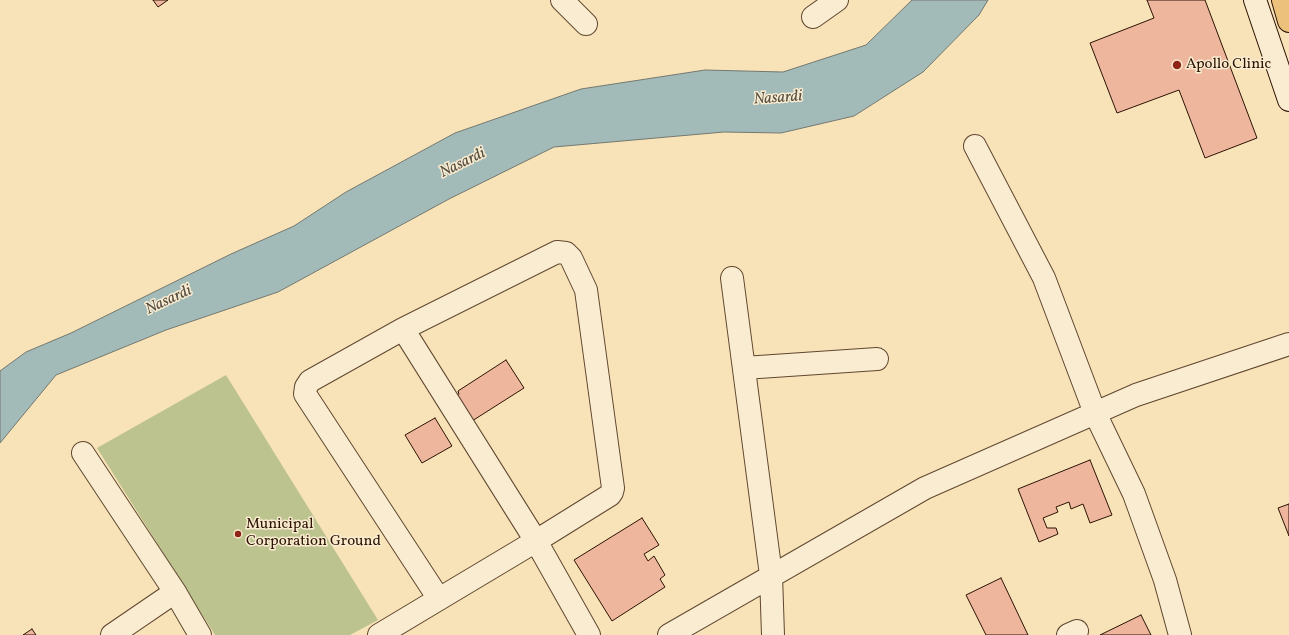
<!DOCTYPE html>
<html>
<head>
<meta charset="utf-8">
<style>
	body { margin:0 }
	canvas { display:block; background:#f8e2b7 }
</style>
</head>
<body>
<canvas width="1289" height="635"></canvas>
<script>
const ctx = document.querySelector('canvas').getContext('2d');
ctx.lineJoin = 'round';
function fillPath(path, color) { ctx.fillStyle = color; ctx.fill(path, 'evenodd'); }
const shape = rows => new Path2D(rows.map(r => 'M' + r).join(''));
function strokePath(path, color, width, dash) { ctx.strokeStyle = color; ctx.lineWidth = width; ctx.lineCap = dash ? 'butt' : 'round'; ctx.setLineDash(dash || []); ctx.stroke(path); }
function label(font, color, halo, rows, align = 'center') {
  ctx.font = font + ' Vollkorn,serif'; ctx.lineWidth = 3; ctx.setLineDash([]); ctx.textBaseline = 'middle'; ctx.strokeStyle = halo; ctx.fillStyle = color; for (const [text, x, y, turn = 0] of rows) {
    ctx.save(); ctx.translate(x, y); ctx.rotate((+turn || 0) * Math.PI / 180); ctx.textAlign = isNaN(turn) ? turn : align; if (halo) ctx.strokeText(text, 0, 0); ctx.fillText(text, 0, 0); ctx.restore();
  }
}
const green = shape([
	[226,375,378,620,350,635,215,635,97,448]
]);
const water = shape([
	[912,0,988,0,979,15,923,72,854,116,781,133,724,132,554,147,449,199,278,292,166,330,56,375,0,443,0,371,26,352,71,333,231,254,294,226,346,192,455,133,581,89,705,70,783,72,866,45,912,0]
]);
const building = shape([
	[153,0,168,0,158,7,153,0],
	[1147,0,1205,0,1257,138,1205,158,1179,90,1117,113,1090,43,1154,18,1147,0],
	[506,360,524,388,472,421,456,395,459,394,458,391,506,360],
	[435,418,452,446,422,463,405,435,435,418],
	[1090,460,1112,515,1090,523,1083,504,1071,509,1069,502,1056,507,1058,512,1043,518,1047,528,1056,528,1058,534,1039,542,1018,489,1090,460],
	[1289,504,1289,536,1278,508,1289,504],
	[642,518,659,545,644,554,648,561,654,556,665,575,660,579,665,587,612,621,574,560,642,518],
	[1001,578,1028,635,986,635,966,595,1001,578],
	[1141,615,1151,635,1100,635,1141,615],
	[32,629,36,635,23,635,32,629]
]);
const street = shape([
	[562,0,586,24],
	[813,17,837,0],
	[975,146,1044,278,1095,413,1134,494,1165,580,1180,635],
	[732,278,771,575,773,635],
	[403,329,557,252,566,253,571,258,586,290,613,488,612,492,610,495,536,541,589,635],
	[744,368,877,359],
	[83,453,175,592,200,635],
	[112,635,175,592],
	[379,635,439,599,536,541,403,329,310,381,306,387,305,394,439,599],
	[669,635,925,488,1136,395,1289,344],
	[1068,635,1077,631]
]);
const secondary = shape([
	[1255,0,1289,100]
]);
const primary = shape([
	[1283,0,1289,21]
]);
const markers = [
	[1177,65,5,"#8f2418"],
	[238,534,4,"#8f2418"]
];
const poiNames = [
	["Apollo Clinic",1186,65],
	["Municipal",246,525],
	["Corporation Ground",246,542]
];
const waterNames = [
	["Nasardi",778,99,-4],
	["Nasardi",463,164,-26],
	["Nasardi",169,301,-25]
];
fillPath(green, '#bcc38f');
fillPath(water, '#a2bbb9');
strokePath(water, '#737870', 1);
fillPath(building, '#eeb69d');
strokePath(building, '#2c1303', 1);
strokePath(street, '#5f4730', 24);
strokePath(secondary, '#2c1303', 24);
strokePath(primary, '#2c1303', 24);
strokePath(street, '#faecd0', 22);
strokePath(secondary, '#faecd0', 22);
strokePath(primary, '#ecc17c', 22);
for (const [x, y, r, color] of markers) { const dot = new Path2D(); dot.arc(x, y, r, 0, 2 * Math.PI); ctx.fillStyle = color; ctx.fill(dot); strokePath(dot, '#faecd0', 1.5); }
label('15px', '#2c1303', '#faecd0', poiNames, 'left');
label('italic 16px', '#554e43', '#faecd0', waterNames);
</script>
</body>
</html>
